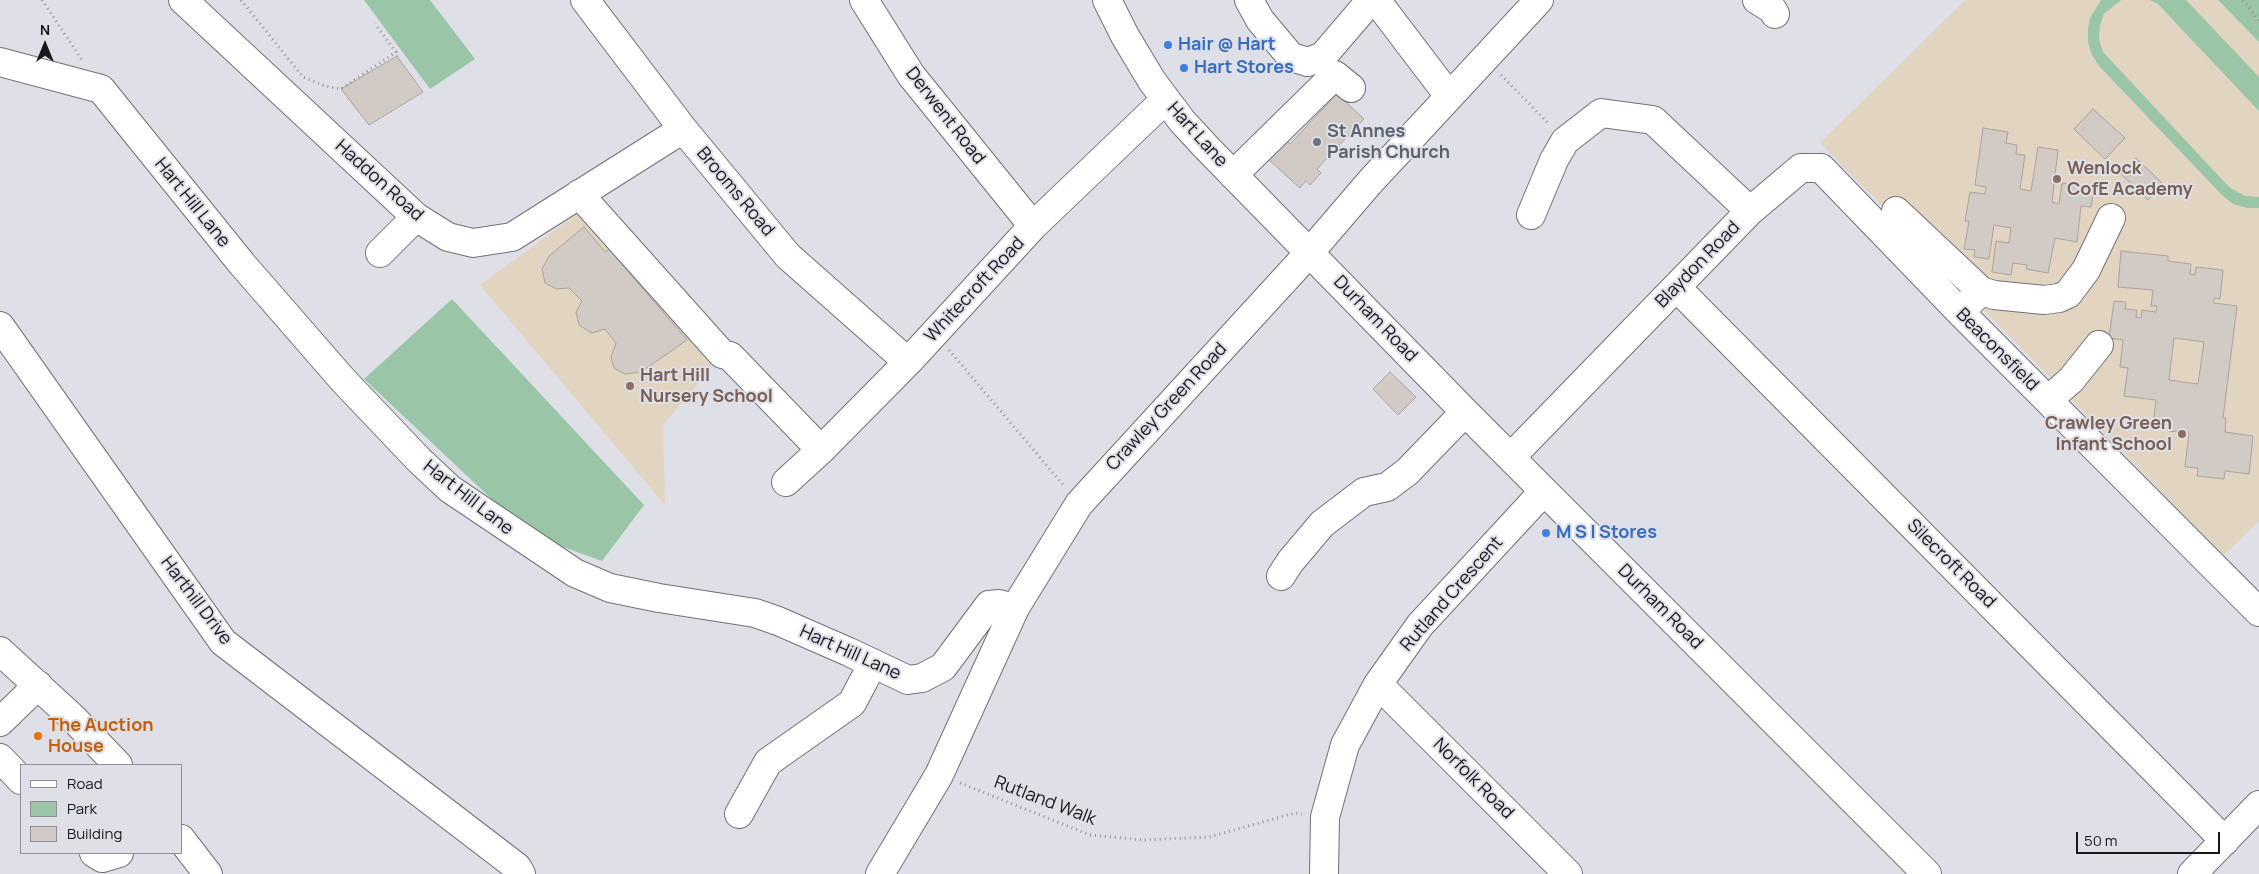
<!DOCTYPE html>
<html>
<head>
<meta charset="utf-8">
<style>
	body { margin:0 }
	#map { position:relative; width:2259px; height:874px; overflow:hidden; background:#dedfe7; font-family:Manrope,sans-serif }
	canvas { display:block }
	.legend { position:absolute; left:20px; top:764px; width:162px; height:90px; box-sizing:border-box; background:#dedfe7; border:1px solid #8f8f95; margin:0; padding:6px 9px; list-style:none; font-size:15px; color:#18181b }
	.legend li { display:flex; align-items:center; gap:10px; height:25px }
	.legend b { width:25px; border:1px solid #8f8f95 }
	.north { position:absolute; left:20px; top:20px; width:50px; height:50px; -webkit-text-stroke:4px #dedfe7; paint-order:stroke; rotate:0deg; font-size:14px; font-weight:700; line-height:20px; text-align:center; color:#18181b }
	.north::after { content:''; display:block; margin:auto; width:18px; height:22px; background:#18181b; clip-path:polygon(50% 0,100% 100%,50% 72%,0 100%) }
	.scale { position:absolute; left:2076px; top:832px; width:144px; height:22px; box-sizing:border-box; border:2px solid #18181b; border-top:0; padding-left:6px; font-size:15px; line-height:18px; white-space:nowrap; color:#18181b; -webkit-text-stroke:4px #dedfe7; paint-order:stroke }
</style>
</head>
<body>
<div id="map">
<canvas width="2259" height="874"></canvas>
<ul class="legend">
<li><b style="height:6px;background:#fff"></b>Road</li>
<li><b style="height:14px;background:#9bc5a7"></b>Park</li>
<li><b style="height:14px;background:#d1cac5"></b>Building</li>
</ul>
<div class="north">N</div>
<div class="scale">50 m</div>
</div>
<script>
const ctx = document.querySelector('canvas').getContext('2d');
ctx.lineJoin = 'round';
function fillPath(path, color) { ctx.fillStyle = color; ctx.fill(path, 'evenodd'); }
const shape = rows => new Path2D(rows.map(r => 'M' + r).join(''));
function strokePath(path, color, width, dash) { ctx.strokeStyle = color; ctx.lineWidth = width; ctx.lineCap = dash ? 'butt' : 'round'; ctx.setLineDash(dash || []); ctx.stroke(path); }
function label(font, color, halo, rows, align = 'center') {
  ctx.font = font + ' Manrope,sans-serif'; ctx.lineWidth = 4; ctx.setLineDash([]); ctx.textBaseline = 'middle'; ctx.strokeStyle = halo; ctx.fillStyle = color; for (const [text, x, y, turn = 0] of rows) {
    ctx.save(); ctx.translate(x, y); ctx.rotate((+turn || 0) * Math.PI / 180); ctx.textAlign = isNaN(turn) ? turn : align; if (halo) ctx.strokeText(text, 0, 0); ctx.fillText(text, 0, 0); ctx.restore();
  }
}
const education = shape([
	[1965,0,2218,0,2259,42,2259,521,2224,555,1820,143],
	[599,198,730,346,663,425,665,505,480,285]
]);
const green = shape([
	[364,0,430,0,475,59,430,89],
	[2101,0,2121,0,2104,14,2100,25,2099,39,2103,52,2229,187,2245,196,2259,197,2259,208,2248,208,2233,204,2223,196,2099,66,2092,55,2088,42,2088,29,2090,18],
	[2150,0,2186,0,2259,77,2259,111,2158,4],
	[2218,0,2259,0,2259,42],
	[452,299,644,505,602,561,530,535,364,379]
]);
const building = shape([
	[397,56,423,92,369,125,341,89,397,56],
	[1337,94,1364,119,1317,169,1321,173,1310,185,1306,181,1300,188,1268,159,1286,140,1290,144,1337,94],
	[2093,109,2125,138,2105,159,2074,129,2093,109],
	[1983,128,2008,132,2006,143,2017,145,2016,154,2025,155,2020,189,2031,191,2038,147,2058,150,2052,202,2059,204,2062,183,2094,187,2091,207,2081,206,2077,242,2055,238,2048,273,2026,269,2027,265,2013,263,2011,275,1992,272,1996,241,2009,243,2011,228,1994,225,1989,259,1974,257,1975,250,1964,249,1969,221,1965,221,1970,192,1985,194,1986,187,1975,185,1983,128],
	[2136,158,2163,184,2148,200,2121,174,2136,158],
	[584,227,605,252,609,249,687,340,641,372,625,374,614,368,611,357,616,343,605,329,592,333,579,325,576,312,582,301,569,288,556,289,545,283,542,269,549,256,584,227],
	[2121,251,2168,256,2168,261,2191,264,2190,274,2195,275,2196,267,2223,270,2220,299,2214,298,2214,303,2237,306,2223,418,2226,418,2225,432,2253,436,2249,474,2225,471,2224,479,2197,476,2198,468,2185,467,2189,433,2169,431,2170,420,2154,418,2156,400,2124,396,2128,368,2120,367,2123,340,2109,338,2114,301,2126,302,2125,309,2137,310,2136,317,2141,318,2142,310,2156,312,2157,306,2151,306,2153,290,2118,287,2121,251],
	[2174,338,2204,342,2198,384,2169,380,2174,338],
	[1390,372,1416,397,1398,415,1373,389,1390,372]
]);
const path = shape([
	[42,0,82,60],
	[241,0,303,77,325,86,341,89,396,52,375,24],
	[2243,0,2259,21],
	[1501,75,1549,124],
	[949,350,1064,486],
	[960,783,1090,835,1144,840,1209,837,1295,813,1302,814]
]);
const minor = shape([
	[183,0,416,217,448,237,473,243,512,237,683,129],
	[585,0,683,129,788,256,908,362],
	[864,0,911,75,1033,226],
	[1107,0,1125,36,1152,81,1182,121,1207,148,1465,412,1927,874],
	[1249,0,1260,20,1291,57,1308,62,1323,56,1371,0],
	[1376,0,1449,96],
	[1757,0,1772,9,1775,14],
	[0,62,101,89,242,264,343,380,419,460,450,489,575,573,610,588,659,598,755,613,778,621,849,652,908,680,922,678,943,667,989,605,999,604,1015,608],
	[1233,175,1335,75,1351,88],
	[579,194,722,354,730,356,821,450],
	[1750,211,1801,168,1821,168,1960,312,2259,612],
	[1896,211,1981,291],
	[380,253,416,217],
	[1677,288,2225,841],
	[1960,312,1981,291,1994,295,2044,300,2059,298,2068,294,2086,270,2111,218],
	[0,326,223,642,517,867,521,874],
	[2048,400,2071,380,2099,345],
	[1511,457,1750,211,1653,120,1601,113,1565,141,1554,160,1531,215],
	[786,482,821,450,908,362,1033,226,1165,100],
	[1281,576,1290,562,1322,524,1364,492,1387,487,1407,472,1465,412],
	[1378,684,1568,874],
	[0,722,38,685],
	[0,758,21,780],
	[739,814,768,762,852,703,873,663],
	[94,853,102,858,119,853],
	[880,874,939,775,1015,608,1079,504,1310,252,1370,182,1539,0],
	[1324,874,1325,817,1345,745,1378,684,1420,625,1544,491],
	[2192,874,2259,805]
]);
const highway = shape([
	[0,651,72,717,118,765],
	[181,839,208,874]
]);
const markers = [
	[1168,45,5,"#3f7fe0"],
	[1184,68,5,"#3f7fe0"],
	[1317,142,5,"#6b7280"],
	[2057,179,5,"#8d6e63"],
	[630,386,5,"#8d6e63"],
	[2182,434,5,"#8d6e63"],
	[1546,533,5,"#3f7fe0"],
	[38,736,5,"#e8710a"]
];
const shopNames = [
	["Hair @ Hart",1178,45],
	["Hart Stores",1194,68],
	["M S I Stores",1556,533]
];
const streetNames = [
	["Derwent Road",945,116,52],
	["Hart Lane",1197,135,48],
	["Haddon Road",379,181,42],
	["Brooms Road",735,192,50],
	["Hart Hill Lane",192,203,51],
	["Blaydon Road",1698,265,-46],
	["Whitecroft Road",975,290,-47],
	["Durham Road",1375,319,46],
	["Beaconsfield",1997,350,45],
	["Crawley Green Road",1167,407,-47],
	["Hart Hill Lane",468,498,38],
	["Silecroft Road",1951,564,45],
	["Rutland Crescent",1452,594,-49],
	["Harthill Drive",196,601,53],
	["Durham Road",1660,607,45],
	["Hart Hill Lane",850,653,24],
	["Norfolk Road",1473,779,45],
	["Rutland Walk",1045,801,21]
];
const worshipNames = [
	["St Annes",1327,132],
	["Parish Church",1327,153]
];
const educationNames = [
	["Wenlock",2067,169],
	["CofE Academy",2067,190],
	["Hart Hill",640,376],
	["Nursery School",640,397],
	["Crawley Green",2172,424,"right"],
	["Infant School",2172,445,"right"]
];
const foodNames = [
	["The Auction",48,726],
	["House",48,747]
];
fillPath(education, '#e1d4c0');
fillPath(green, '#9bc5a7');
fillPath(building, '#d1cac5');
strokePath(building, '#aba49f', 1);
strokePath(minor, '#717279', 30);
strokePath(highway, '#717279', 30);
strokePath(path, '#929399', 3, [1, 4]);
strokePath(minor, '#fff', 28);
strokePath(highway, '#fff', 28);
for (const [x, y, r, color] of markers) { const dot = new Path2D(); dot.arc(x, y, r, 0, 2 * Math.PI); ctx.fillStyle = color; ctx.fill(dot); strokePath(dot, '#dedfe7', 2); }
label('bold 18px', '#366cbe', '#dedfe7', shopNames, 'left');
label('18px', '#18181b', '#dedfe7', streetNames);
label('bold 18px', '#5b616d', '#dedfe7', worshipNames, 'left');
label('bold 18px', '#785e54', '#dedfe7', educationNames, 'left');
label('bold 18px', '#c56008', '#dedfe7', foodNames, 'left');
</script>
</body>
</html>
